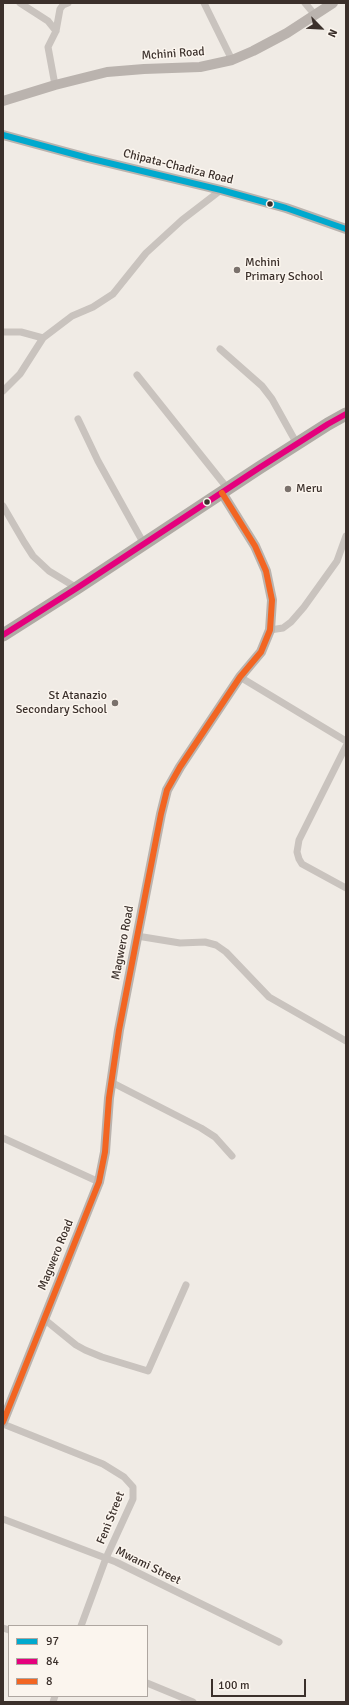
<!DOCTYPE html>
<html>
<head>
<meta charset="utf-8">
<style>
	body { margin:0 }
	#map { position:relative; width:349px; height:1705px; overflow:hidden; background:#f0ebe5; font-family:Signika,sans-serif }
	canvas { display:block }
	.frame { position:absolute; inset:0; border:4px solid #3b302b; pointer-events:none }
	.legend { position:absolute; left:8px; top:1625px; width:140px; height:72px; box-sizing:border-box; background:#fbf5ee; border:1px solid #aea6a0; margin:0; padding:5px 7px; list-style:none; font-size:12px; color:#3b302b }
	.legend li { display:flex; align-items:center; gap:8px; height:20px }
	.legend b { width:20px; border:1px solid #aea6a0 }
	.north { position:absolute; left:301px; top:8px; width:40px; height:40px; -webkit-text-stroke:3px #fbf5ee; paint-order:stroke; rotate:114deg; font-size:11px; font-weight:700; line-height:16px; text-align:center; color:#3b302b }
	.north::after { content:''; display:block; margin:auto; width:14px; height:18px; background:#3b302b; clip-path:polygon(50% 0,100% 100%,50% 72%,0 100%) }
	.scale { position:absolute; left:211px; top:1679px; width:95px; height:18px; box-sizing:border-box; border:2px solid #3b302b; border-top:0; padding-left:5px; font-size:12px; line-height:14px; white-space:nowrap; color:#3b302b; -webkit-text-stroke:3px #fbf5ee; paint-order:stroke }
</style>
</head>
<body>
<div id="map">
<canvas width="349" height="1705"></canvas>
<div class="frame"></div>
<ul class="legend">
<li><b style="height:5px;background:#00a9ce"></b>97</li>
<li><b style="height:5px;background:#e5007d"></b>84</li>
<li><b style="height:5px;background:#f26522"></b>8</li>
</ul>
<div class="north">N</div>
<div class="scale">100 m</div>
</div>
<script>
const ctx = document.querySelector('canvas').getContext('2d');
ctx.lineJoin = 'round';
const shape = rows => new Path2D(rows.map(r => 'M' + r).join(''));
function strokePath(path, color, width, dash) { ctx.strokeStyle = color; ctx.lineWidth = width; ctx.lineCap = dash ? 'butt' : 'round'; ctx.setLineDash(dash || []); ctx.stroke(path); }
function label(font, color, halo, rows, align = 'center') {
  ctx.font = font + ' Signika,sans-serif'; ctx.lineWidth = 3; ctx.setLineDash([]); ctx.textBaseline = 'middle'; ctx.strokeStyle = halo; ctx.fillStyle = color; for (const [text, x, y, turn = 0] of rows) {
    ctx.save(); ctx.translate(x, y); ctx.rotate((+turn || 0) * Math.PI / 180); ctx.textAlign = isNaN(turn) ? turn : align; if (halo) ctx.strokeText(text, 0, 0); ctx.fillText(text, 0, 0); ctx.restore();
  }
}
const street = shape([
	[20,3,48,21,56,31],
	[204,3,232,60],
	[305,3,315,15],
	[55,85,48,47,56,31,60,9,63,5,68,3],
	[3,332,21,332,43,338],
	[220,349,262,386,272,399,297,444],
	[137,375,228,489],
	[3,391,20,374,43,338,72,316,93,307,113,294,146,253,182,220,221,190],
	[78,419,98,461,144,544],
	[3,506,24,542,33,556,49,571,77,588],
	[270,630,283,628,291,622,304,607,337,561,346,536],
	[240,677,346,741],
	[346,746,299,840,297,852,299,859,302,864,346,888],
	[137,936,180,943,205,942,216,945,226,952,269,997,346,1041],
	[111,1082,201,1128,215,1137,232,1156],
	[3,1138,99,1182],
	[44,1319,76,1345,85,1350,102,1357,148,1371,186,1285],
	[3,1424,103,1464,124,1477,133,1487,133,1499,106,1558,81,1626],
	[3,1519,116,1562,279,1642],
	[3,1628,9,1630],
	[147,1683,193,1702],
	[53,1702,55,1696]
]);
const secondary = shape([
	[3,101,55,85,107,72,144,69,200,67,232,60,253,51,287,33,333,3],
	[3,135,88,158,221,190,286,208,346,229],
	[3,1422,99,1182,105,1152,109,1098,119,1030,161,814,167,790,180,767,240,677,261,652,270,630,272,600,266,571,255,546,222,493]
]);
const highway = shape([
	[3,635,77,588,259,468,328,424,346,414]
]);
const bus1 = shape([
	[3,135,88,158,221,190,286,208,346,229]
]);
const bus2 = shape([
	[3,635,77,588,259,468,328,424,346,414]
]);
const bus3 = shape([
	[3,1422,99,1182,105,1152,109,1098,119,1030,161,814,167,790,180,767,240,677,261,652,270,630,272,600,266,571,255,546,222,493]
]);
const markers = [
	[270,204,3.5,"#3b302b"],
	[237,270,4,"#7a716c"],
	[288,489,4,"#7a716c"],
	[207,502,3.5,"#3b302b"],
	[115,703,4,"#7a716c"]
];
const streetNames = [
	["Mchini Road",173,54,-4],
	["Chipata-Chadiza Road",178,167,14],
	["Magwero Road",123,943,-79],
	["Magwero Road",56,1255,-68],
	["Feni Street",111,1518,-68],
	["Mwami Street",148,1566,26]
];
const poiNames = [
	["Mchini",245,263],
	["Primary School",245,277],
	["Meru",296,489],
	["St Atanazio",107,696,"right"],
	["Secondary School",107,710,"right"]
];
strokePath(street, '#c9c3be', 7);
strokePath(secondary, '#bab3ae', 10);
strokePath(highway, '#afaaa4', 13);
strokePath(bus1, '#00a9ce', 6);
strokePath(bus2, '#e5007d', 6);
strokePath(bus3, '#f26522', 6);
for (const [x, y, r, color] of markers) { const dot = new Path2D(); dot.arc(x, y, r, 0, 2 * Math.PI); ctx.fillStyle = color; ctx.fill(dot); strokePath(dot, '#fbf5ee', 1.5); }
label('12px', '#3b302b', '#fbf5ee', streetNames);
label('12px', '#3b302b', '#fbf5ee', poiNames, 'left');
</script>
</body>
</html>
